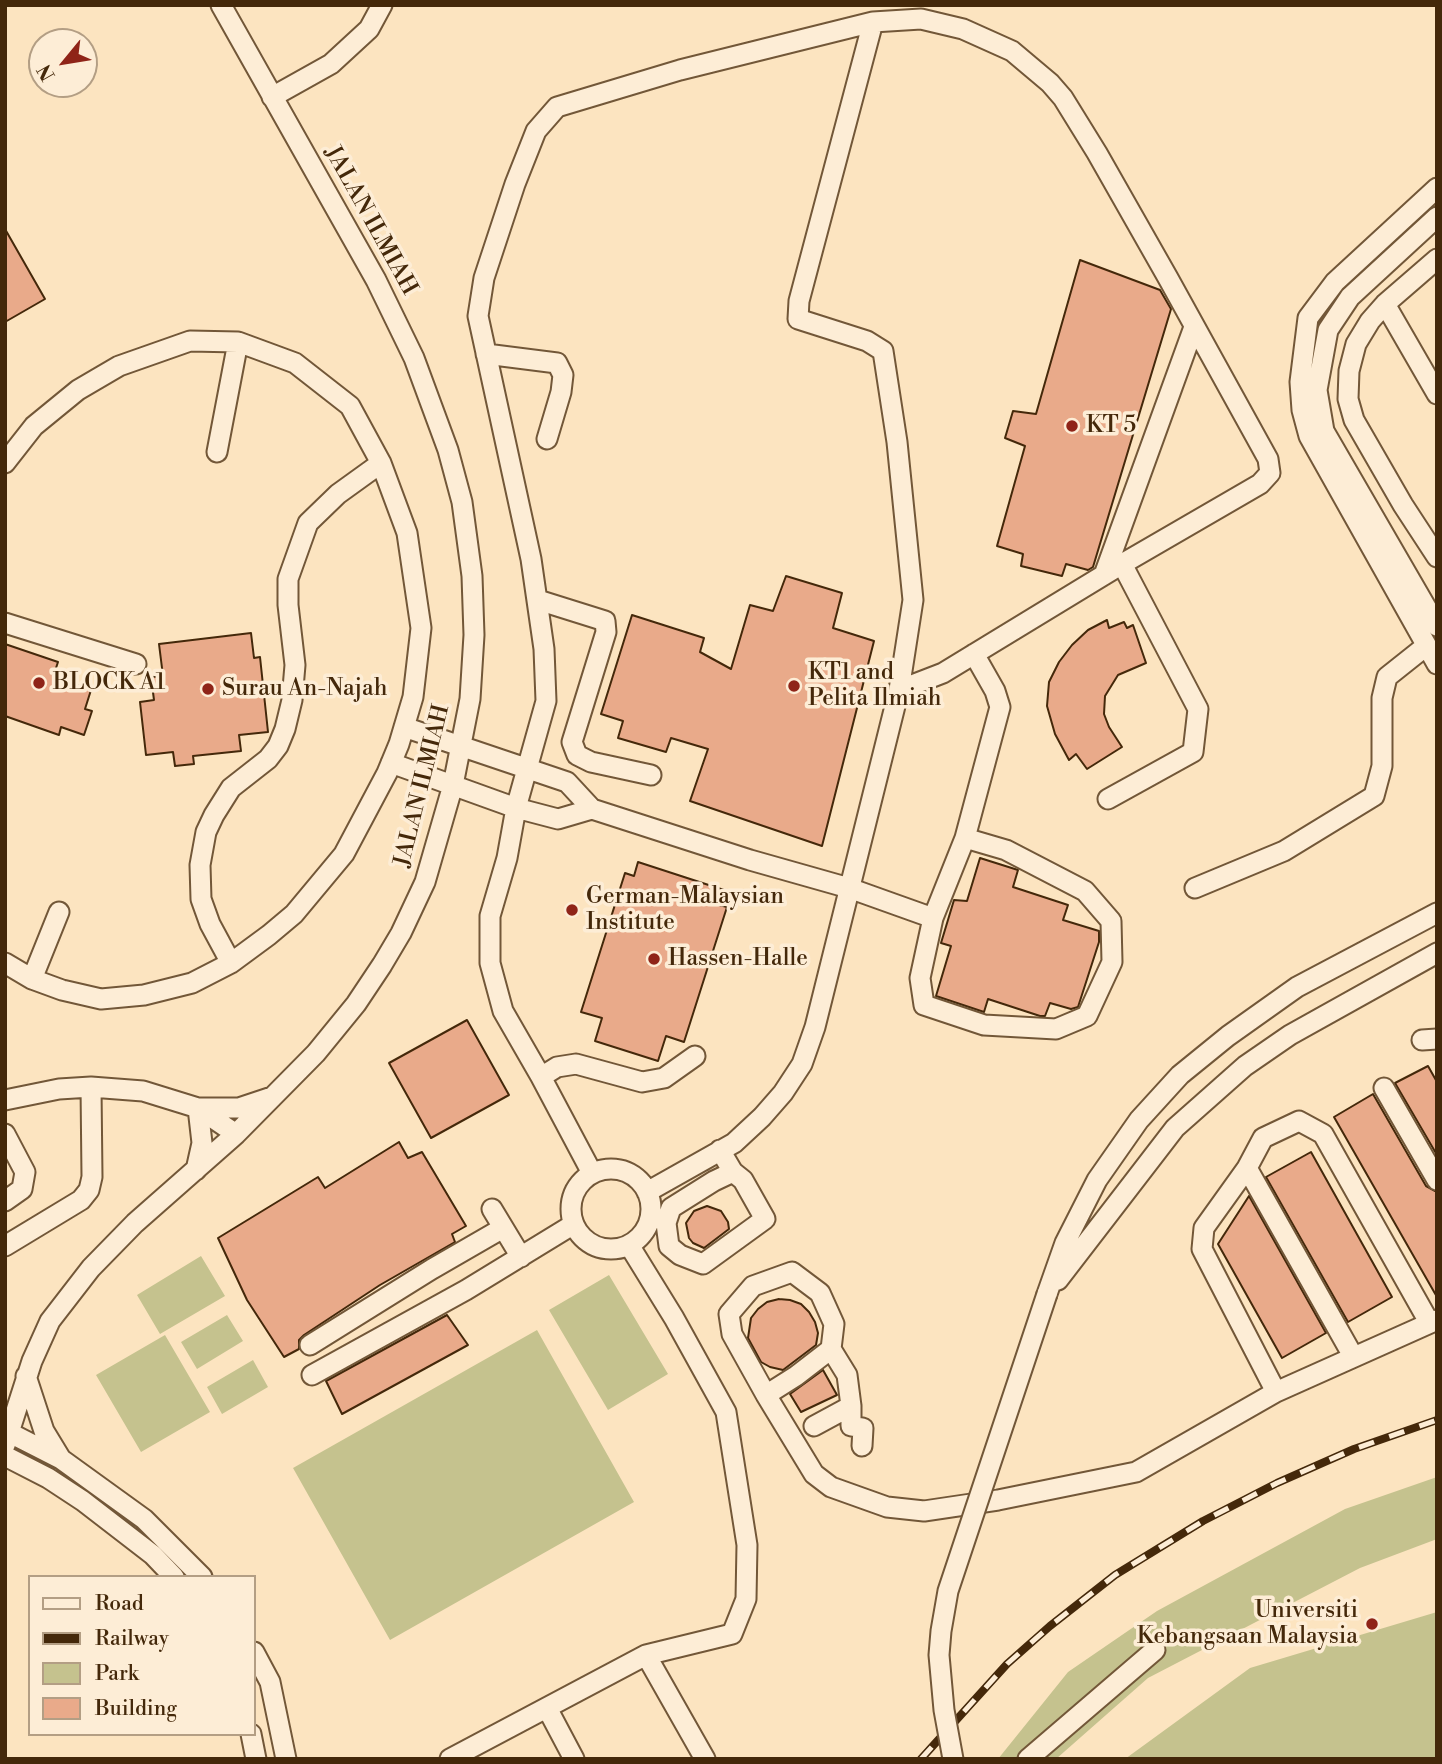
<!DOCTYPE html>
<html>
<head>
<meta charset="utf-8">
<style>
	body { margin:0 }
	#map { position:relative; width:1442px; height:1764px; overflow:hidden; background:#fce4c0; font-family:"Libre Bodoni",serif }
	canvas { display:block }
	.frame { position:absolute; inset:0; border:7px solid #44280a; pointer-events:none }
	.legend { position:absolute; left:28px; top:1575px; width:228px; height:161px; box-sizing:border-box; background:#fdedd6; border:2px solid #b39e84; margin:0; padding:9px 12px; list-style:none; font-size:21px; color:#44280a }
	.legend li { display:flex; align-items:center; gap:14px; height:35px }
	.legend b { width:35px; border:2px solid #b39e84 }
	.north { position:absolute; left:28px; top:28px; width:70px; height:70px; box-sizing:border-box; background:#fdedd6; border:2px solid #b39e84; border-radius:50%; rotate:240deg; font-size:19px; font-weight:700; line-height:28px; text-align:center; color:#44280a }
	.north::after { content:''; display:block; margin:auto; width:24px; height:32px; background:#8f2418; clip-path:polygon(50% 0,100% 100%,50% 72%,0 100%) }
</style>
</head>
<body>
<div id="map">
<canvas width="1442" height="1764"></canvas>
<div class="frame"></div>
<ul class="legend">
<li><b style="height:9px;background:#fdedd6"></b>Road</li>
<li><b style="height:9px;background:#44280a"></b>Railway</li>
<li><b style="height:19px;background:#c5c28e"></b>Park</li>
<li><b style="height:19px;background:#e9aa8a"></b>Building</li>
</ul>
<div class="north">N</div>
</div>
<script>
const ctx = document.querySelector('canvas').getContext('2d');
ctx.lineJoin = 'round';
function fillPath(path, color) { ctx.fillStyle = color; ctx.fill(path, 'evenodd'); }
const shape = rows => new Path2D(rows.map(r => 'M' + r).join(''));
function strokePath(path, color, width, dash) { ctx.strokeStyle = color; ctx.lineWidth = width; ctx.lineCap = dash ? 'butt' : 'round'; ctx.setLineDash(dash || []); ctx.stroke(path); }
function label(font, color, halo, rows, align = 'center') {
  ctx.font = font + ' "Libre Bodoni",serif'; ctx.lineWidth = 7; ctx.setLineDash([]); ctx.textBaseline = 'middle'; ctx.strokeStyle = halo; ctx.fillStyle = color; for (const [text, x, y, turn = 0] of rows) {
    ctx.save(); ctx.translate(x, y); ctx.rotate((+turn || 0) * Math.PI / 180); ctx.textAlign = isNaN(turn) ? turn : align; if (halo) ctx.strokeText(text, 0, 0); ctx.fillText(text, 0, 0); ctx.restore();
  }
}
const green = shape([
	[201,1256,225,1296,160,1334,137,1295],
	[609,1275,668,1374,608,1410,549,1310],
	[227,1315,243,1341,197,1369,181,1342],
	[537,1330,634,1502,390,1640,293,1468],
	[165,1335,210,1412,141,1452,96,1375],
	[253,1360,268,1387,222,1414,207,1387],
	[1437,1477,1437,1539,1360,1568,1148,1678,1056,1759,998,1759,1068,1672,1157,1611,1345,1509],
	[1437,1612,1437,1759,1125,1759,1250,1668]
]);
const building = shape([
	[5,229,45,299,5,322,5,229],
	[1080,260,1160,290,1171,309,1093,567,1088,570,1066,564,1062,576,1021,566,1023,554,997,546,1025,446,1005,438,1013,411,1036,414,1080,260],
	[786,576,842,593,833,628,874,641,822,846,690,801,708,749,671,738,666,752,618,738,623,721,601,714,632,615,704,638,700,652,731,669,750,605,773,611,786,576],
	[1107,620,1109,628,1124,622,1127,628,1133,625,1146,663,1118,675,1105,696,1104,714,1109,727,1122,747,1087,769,1076,754,1069,760,1055,734,1047,706,1049,682,1059,662,1072,645,1088,630,1107,620],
	[251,633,254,658,260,657,268,732,239,735,241,751,193,756,194,764,175,766,173,752,146,755,140,702,154,700,151,677,163,676,159,644,251,633],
	[5,644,58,662,53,677,91,690,85,709,92,711,84,735,61,727,59,735,5,716,5,644],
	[980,858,1018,870,1013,887,1068,905,1063,920,1099,931,1099,942,1078,1007,1071,1009,1050,1003,1045,1016,1040,1016,988,999,984,1012,936,996,951,946,941,943,954,900,967,901,980,858],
	[638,862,724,890,719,905,727,907,684,1042,666,1036,658,1061,595,1041,602,1018,581,1012,625,873,634,876,638,862],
	[467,1020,509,1095,431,1138,389,1063,467,1020],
	[1428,1066,1437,1082,1437,1155,1395,1083,1428,1066],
	[1373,1094,1426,1186,1437,1192,1437,1297,1334,1117,1373,1094],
	[399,1142,408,1158,422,1152,466,1226,452,1234,455,1242,380,1285,304,1335,299,1340,299,1349,284,1357,247,1300,218,1238,318,1177,325,1188,399,1142],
	[1311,1152,1392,1297,1348,1322,1266,1177,1311,1152],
	[1249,1196,1326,1333,1282,1358,1218,1244,1249,1196],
	[707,1206,721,1211,728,1222,729,1229,704,1248,693,1243,689,1238,686,1223,694,1211,707,1206],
	[779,1299,790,1300,801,1304,809,1312,815,1322,818,1333,816,1345,783,1370,770,1367,761,1362,748,1338,751,1318,758,1309,767,1302,779,1299],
	[447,1315,468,1345,342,1414,326,1381,447,1315],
	[823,1370,837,1395,801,1412,790,1394,823,1370]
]);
const minor = shape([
	[873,22,799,301,798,319,867,341,883,351,897,442,913,600,899,690],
	[272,97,331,64,369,29,382,5],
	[1437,188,1335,282,1308,318,1300,382,1302,410,1309,436,1437,664],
	[1437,217,1350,297,1328,330,1317,390,1324,431,1437,626],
	[1437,259,1385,304,1370,321,1356,344,1349,371,1348,399,1354,420,1403,505,1437,557],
	[1385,304,1437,394],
	[486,354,557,363,563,375,561,392,547,439],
	[217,452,238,342],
	[5,463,34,426,78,390,119,366,190,341,238,342,295,363,350,406,381,463,407,533,421,628,413,697,399,744,387,773,344,854,294,914,269,935,231,963,192,983,144,995,101,999,62,990,32,979,5,963],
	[1104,575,1194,327],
	[538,600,605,621,606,632,572,742,577,755,591,762,651,775],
	[5,623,136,664],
	[404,727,567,782,592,809,750,860,849,888,933,918],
	[391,763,516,808,558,819,592,809],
	[1108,799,1193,752,1198,709,1122,564],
	[965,838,1006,850,1085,891,1111,921,1112,962,1087,1016,1056,1029,984,1025,924,1005,920,978,933,918,965,838,1000,707,995,691,974,654],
	[1195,888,1284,851,1374,796,1382,766,1382,698,1387,677,1426,646],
	[231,963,210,924,201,899,200,865,206,832,214,815,231,788,268,759,278,746,285,729,292,700,295,665,288,605,288,579,308,523,338,494,381,463],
	[32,979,59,912],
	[1422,1040,1437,1039],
	[541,1077,557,1067,576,1064,642,1082,664,1078,695,1056],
	[1384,1088,1437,1180],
	[5,1100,59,1089,91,1087,143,1091,198,1108,236,1134],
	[198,1108,239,1108,269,1098],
	[5,1134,25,1172,22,1189,5,1201],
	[720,1150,733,1172,743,1180,765,1219,703,1264,680,1255,669,1246,666,1223,671,1208,714,1181,733,1172],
	[1247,1168,1353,1356],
	'571 1209a40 40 0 1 1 80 0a40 40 0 1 1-80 0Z',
	[196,1170,202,1143,198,1108],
	[592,1173,541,1077,503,1011,490,963,490,916,507,858,516,808,546,701,544,649,531,559,478,316,484,278,515,184,536,131,557,107,680,70,873,22,921,19,963,29,1012,51,1050,83,1063,98,1097,153,1168,278,1268,459,1270,473,1260,484,1122,564,943,673,899,690,815,1027,802,1064,783,1093,762,1117,734,1143,647,1192],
	[492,1209,521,1257],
	[5,1246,81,1200,89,1190,92,1177,91,1087],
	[1058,1280,1175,1128,1245,1066,1290,1035,1437,953],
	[1047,1294,1065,1243,1097,1180,1139,1120,1180,1075,1228,1036,1297,987,1437,913],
	[310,1345,432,1269,503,1228],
	[312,1375,466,1290,574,1224],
	[26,1376,44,1431,61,1459],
	[1276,1392,1202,1249,1204,1228,1247,1168,1263,1138,1299,1121,1323,1134,1429,1322],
	[766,1395,796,1376,831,1349,834,1324,820,1293,792,1272,753,1286,729,1314,732,1334,766,1395,814,1474,831,1487,887,1507,924,1511,998,1500,1136,1472,1276,1392,1437,1320],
	[851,1406,851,1426,863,1428,862,1446],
	[814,1426,851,1406,847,1375,831,1349],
	[10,1433,61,1459,144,1519,202,1577],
	[5,1445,32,1361,50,1321,91,1268,135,1223,236,1134,316,1053,356,1004,382,965,401,933,425,882,453,785,470,699,474,635,472,576,462,502,448,450,414,358,376,280,221,5],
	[5,1456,48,1478,83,1501,153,1555,174,1577],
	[254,1652,270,1682,286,1759],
	[646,1655,705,1759],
	[547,1708,574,1759],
	[251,1734,256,1759],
	[450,1759,646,1655,732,1634,746,1599,747,1545,726,1412,674,1318,629,1245],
	[1028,1759,1155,1650]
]);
const rail = shape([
	[921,1759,1007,1664,1050,1626,1115,1575,1203,1521,1277,1483,1354,1449,1437,1420]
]);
const minorBridge = shape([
	[953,1759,944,1710,939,1655,941,1631,948,1591,1047,1294]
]);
const markers = [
	[1072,426,7,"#8f2418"],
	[39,683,7,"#8f2418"],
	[794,686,7,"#8f2418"],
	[208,689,7,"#8f2418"],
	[572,910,7,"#8f2418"],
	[654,959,7,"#8f2418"],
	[1372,1624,7,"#8f2418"]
];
const streetNames = [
	["JALAN ILMIAH",370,221,61],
	["JALAN ILMIAH",423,786,-76]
];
const poiNames = [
	["KT 5",1086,426],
	["KT1 and",808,673],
	["Pelita Ilmiah",808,699],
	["BLOCK A1",53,683],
	["Surau An-Najah",222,689],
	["German-Malaysian",586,897],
	["Institute",586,923],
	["Hassen-Halle",668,959],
	["Universiti",1358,1611,"right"],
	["Kebangsaan Malaysia",1358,1637,"right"]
];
fillPath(green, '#c5c28e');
fillPath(building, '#e9aa8a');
strokePath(building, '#44280a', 2);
strokePath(minor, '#725738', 23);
strokePath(minor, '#fdedd6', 19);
strokePath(rail, '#44280a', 8);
strokePath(rail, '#fdedd6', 5, [16]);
strokePath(minorBridge, '#725738', 23, []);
strokePath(minorBridge, '#fdedd6', 19);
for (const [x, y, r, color] of markers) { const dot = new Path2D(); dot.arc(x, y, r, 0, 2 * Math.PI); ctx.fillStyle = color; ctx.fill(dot); strokePath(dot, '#fdedd6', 2.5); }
label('23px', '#44280a', '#fdedd6', streetNames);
label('23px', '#44280a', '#fdedd6', poiNames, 'left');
</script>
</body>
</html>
